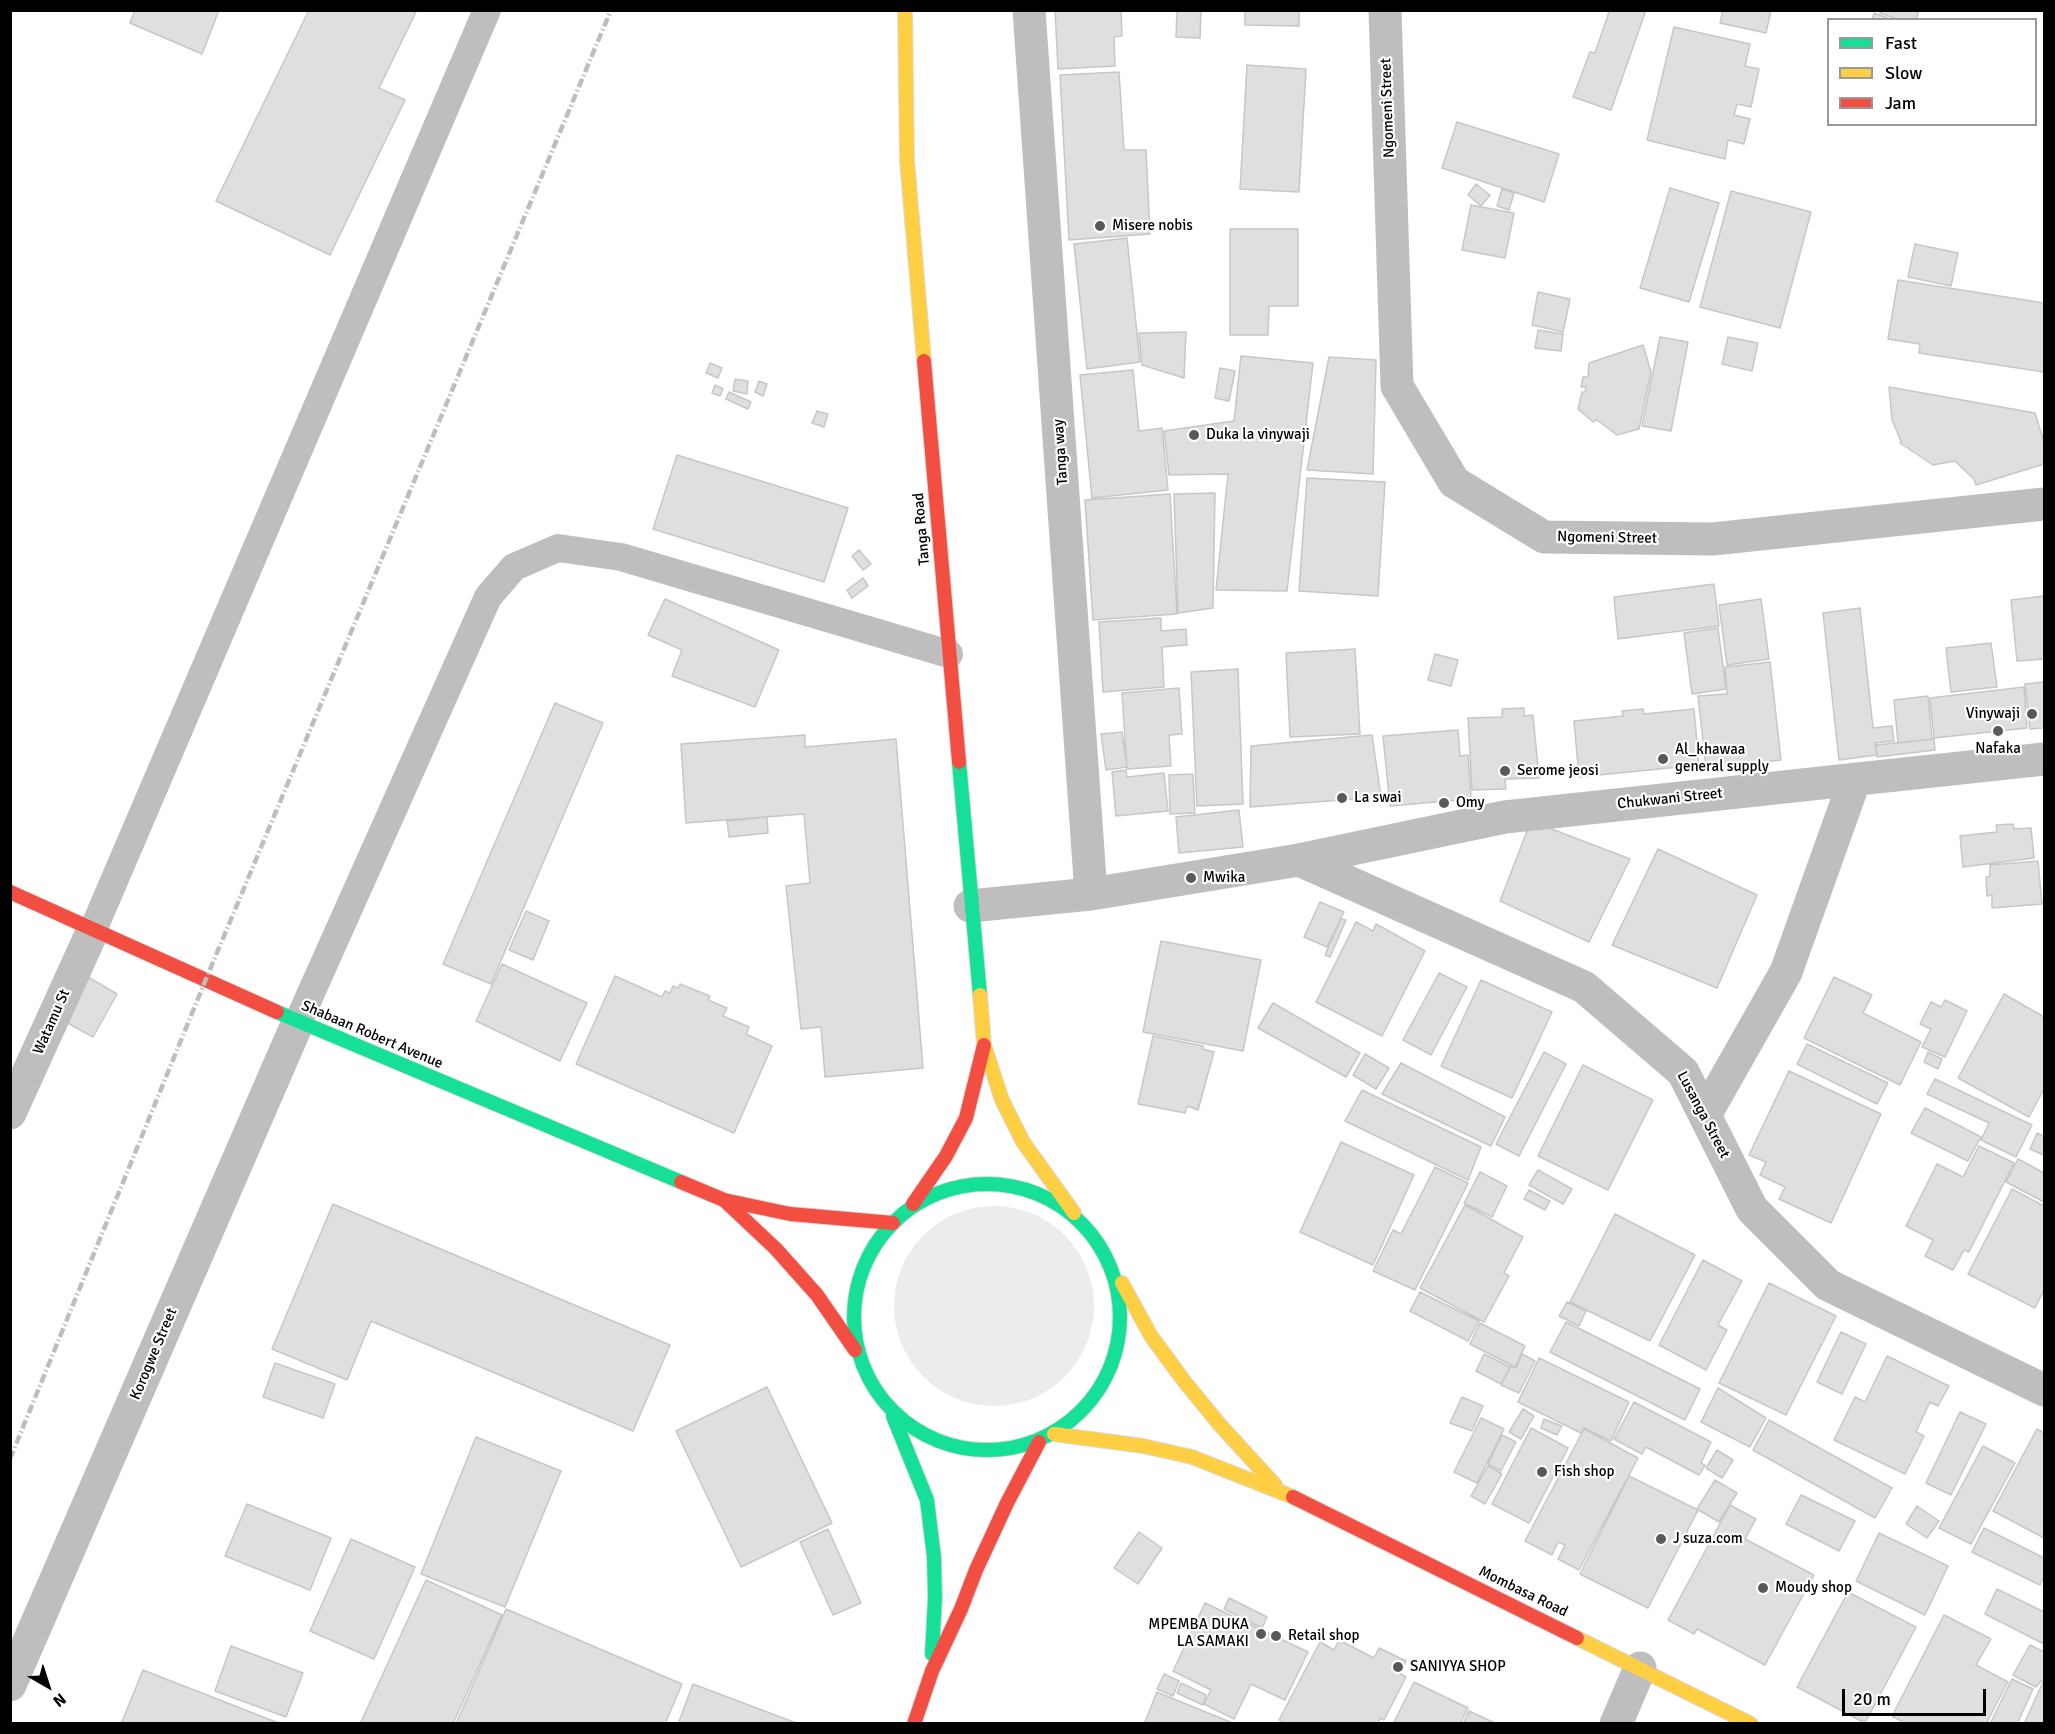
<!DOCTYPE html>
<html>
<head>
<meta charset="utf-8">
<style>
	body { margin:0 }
	#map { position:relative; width:2055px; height:1734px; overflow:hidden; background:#fff; font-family:Signika,sans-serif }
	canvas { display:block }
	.frame { position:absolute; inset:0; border:12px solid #000; pointer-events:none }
	.legend { position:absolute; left:1827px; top:18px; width:210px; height:108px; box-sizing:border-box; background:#fff; border:2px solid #999; margin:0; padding:8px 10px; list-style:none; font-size:18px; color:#000 }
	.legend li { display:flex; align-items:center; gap:12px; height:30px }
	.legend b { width:30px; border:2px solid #999 }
	.north { position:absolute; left:18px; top:1656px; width:60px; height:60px; -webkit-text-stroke:4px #fff; paint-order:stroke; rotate:141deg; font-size:16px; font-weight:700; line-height:24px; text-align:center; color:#000 }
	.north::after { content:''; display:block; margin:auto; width:21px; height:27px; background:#000; clip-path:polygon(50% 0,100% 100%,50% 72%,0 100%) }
	.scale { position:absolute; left:1842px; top:1689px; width:144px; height:27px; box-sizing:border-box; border:3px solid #000; border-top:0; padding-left:8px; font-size:18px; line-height:21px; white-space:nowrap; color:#000; -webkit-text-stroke:4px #fff; paint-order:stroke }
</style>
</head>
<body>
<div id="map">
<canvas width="2055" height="1734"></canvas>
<div class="frame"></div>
<ul class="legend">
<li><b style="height:8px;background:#16e098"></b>Fast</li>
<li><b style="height:8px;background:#ffcf43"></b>Slow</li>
<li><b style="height:8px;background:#f24e42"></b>Jam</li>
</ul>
<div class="north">N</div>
<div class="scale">20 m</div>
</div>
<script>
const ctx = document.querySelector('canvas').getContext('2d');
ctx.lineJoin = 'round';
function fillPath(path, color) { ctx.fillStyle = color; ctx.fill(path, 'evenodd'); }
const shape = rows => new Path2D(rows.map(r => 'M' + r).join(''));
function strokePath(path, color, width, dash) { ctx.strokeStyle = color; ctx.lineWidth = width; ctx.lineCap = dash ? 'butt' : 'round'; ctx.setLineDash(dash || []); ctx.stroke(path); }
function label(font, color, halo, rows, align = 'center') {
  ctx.font = font + ' Signika,sans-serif'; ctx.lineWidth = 4.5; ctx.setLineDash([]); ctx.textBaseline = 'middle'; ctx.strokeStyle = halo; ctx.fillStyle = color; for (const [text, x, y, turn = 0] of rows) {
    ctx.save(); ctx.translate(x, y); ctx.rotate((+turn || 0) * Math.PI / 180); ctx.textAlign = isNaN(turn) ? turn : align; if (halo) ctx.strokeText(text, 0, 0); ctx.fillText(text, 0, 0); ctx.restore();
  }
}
const green = shape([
	'894 1306a100 100 0 1 1 200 0a100 100 0 1 1-200 0Z'
]);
const building = shape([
	[135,10,219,10,202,54,130,23,135,10],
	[309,10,417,10,379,88,405,100,330,255,216,201,309,10],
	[1055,10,1121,10,1122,36,1114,37,1115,66,1058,69,1055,10],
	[1177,10,1201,10,1200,38,1176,37,1177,10],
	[1245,10,1299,10,1299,26,1245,25,1245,10],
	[1604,10,1646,10,1611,110,1573,97,1590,52,1595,53,1609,12,1604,10],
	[1723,10,1771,10,1766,33,1720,23,1723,10],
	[1881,10,1919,10,1916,20,1900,20,1880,13,1881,10],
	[1874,13,1893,20,1872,20,1874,13],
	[1674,27,1750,44,1745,66,1759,69,1751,107,1737,104,1734,115,1750,119,1744,144,1728,140,1725,159,1647,140,1674,27],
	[1247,65,1306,69,1299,192,1240,189,1247,65],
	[1119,72,1124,150,1146,150,1150,234,1069,240,1060,75,1119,72],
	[1457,122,1559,154,1544,202,1442,168,1457,122],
	[1476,184,1490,195,1481,206,1468,195,1476,184],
	[1670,188,1719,203,1689,302,1640,288,1670,188],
	[1502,189,1514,193,1509,210,1497,206,1502,189],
	[1731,191,1811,212,1780,328,1700,307,1731,191],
	[1471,205,1514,213,1505,258,1462,250,1471,205],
	[1230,229,1298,229,1298,306,1269,306,1268,335,1230,335,1230,229],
	[1127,238,1140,362,1087,369,1074,244,1127,238],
	[1915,244,1958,253,1951,286,1908,277,1915,244],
	[1898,280,2044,303,2044,372,1919,353,1920,344,1888,339,1898,280],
	[1538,292,1570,299,1563,332,1532,325,1538,292],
	[1538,330,1563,334,1561,351,1535,348,1538,330],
	[1186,332,1184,378,1142,365,1139,333,1186,332],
	[1660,337,1688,342,1671,431,1642,426,1660,337],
	[1728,337,1758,343,1752,371,1722,364,1728,337],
	[1643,345,1651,372,1639,429,1617,435,1597,420,1593,422,1578,409,1582,392,1585,392,1586,387,1581,387,1583,377,1588,377,1589,363,1643,345],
	[1241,356,1313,363,1287,591,1216,590,1228,474,1169,475,1164,431,1234,421,1241,356],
	[1329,357,1376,360,1373,474,1307,470,1329,357],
	[710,363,722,368,718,378,706,373,710,363],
	[1220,368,1235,371,1229,401,1215,398,1220,368],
	[1133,370,1139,431,1162,428,1168,490,1092,498,1080,375,1133,370],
	[735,379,748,381,747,394,733,391,735,379],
	[759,381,767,384,763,396,755,392,759,381],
	[715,385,723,389,720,396,712,393,715,385],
	[1889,387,2035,413,2044,442,2044,464,1976,485,1974,479,1955,461,1933,465,1900,443,1901,441,1892,420,1889,387],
	[729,392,751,402,748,409,726,399,729,392],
	[817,411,828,414,824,427,812,423,817,411],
	[677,455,848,508,824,582,653,529,677,455],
	[1307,478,1385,482,1378,596,1299,591,1307,478],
	[1215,493,1213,608,1178,613,1174,494,1215,493],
	[1170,494,1177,614,1093,620,1085,500,1170,494],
	[859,550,871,564,863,570,852,556,859,550],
	[863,578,868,586,852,598,847,590,863,578],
	[1714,584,1719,626,1618,639,1614,597,1714,584],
	[2044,596,2044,659,2017,661,2011,600,2044,596],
	[665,599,779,650,755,707,672,676,682,650,648,635,665,599],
	[1761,599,1769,659,1727,665,1719,605,1761,599],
	[1860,608,1873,728,1892,726,1894,741,1875,743,1877,755,1839,760,1823,613,1860,608],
	[1161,618,1161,631,1186,629,1187,645,1162,647,1164,687,1103,692,1099,622,1161,618],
	[1718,628,1726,689,1692,694,1684,633,1718,628],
	[1991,643,1997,687,1951,692,1946,648,1991,643],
	[1355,649,1360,734,1290,737,1286,653,1355,649],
	[1435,654,1458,660,1451,686,1428,680,1435,654],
	[1770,662,1781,760,1706,768,1698,696,1727,694,1725,667,1770,662],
	[1238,669,1243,804,1197,806,1191,672,1238,669],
	[2044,682,2044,728,2030,729,2025,684,2044,682],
	[2024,687,2027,728,1934,738,1930,698,2024,687],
	[1179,688,1182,734,1169,735,1171,766,1127,769,1122,693,1179,688],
	[1928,696,1932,739,1898,743,1894,700,1928,696],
	[555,703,603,723,491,984,443,964,555,703],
	[1524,708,1524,716,1533,715,1539,778,1505,779,1506,789,1472,790,1468,718,1502,717,1502,709,1524,708],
	[1643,709,1644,714,1694,709,1699,765,1579,777,1574,721,1623,716,1622,711,1643,709],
	[1458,730,1460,756,1468,755,1471,799,1390,806,1383,736,1458,730],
	[1122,732,1127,767,1106,770,1101,734,1122,732],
	[805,735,805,747,896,739,923,1068,825,1077,821,1027,801,1029,786,886,810,883,804,814,686,823,681,744,805,735],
	[1372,735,1381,797,1250,807,1251,746,1372,735],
	[1934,739,1935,750,1877,757,1876,745,1934,739],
	[1126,770,1127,777,1164,773,1168,811,1116,816,1112,772,1126,770],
	[1193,774,1195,813,1170,814,1169,775,1193,774],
	[1239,810,1243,847,1179,853,1176,817,1239,810],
	[767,817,768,833,729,837,727,821,767,817],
	[1531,821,1630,859,1589,942,1500,901,1531,821],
	[2013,824,2014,829,2031,828,2034,858,1963,867,1960,836,1997,832,1996,825,2013,824],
	[1658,849,1757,895,1717,988,1612,945,1658,849],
	[2038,861,2042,904,1992,908,1992,895,1987,896,1986,877,1990,876,1990,865,2038,861],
	[1320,902,1344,912,1327,947,1304,937,1320,902],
	[526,911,549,921,533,960,509,950,526,911],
	[1341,919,1346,920,1330,957,1325,955,1341,919],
	[1356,922,1373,931,1376,924,1425,951,1382,1036,1316,1002,1356,922],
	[1161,941,1261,960,1243,1051,1143,1032,1161,941],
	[502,964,587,1003,560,1061,476,1021,502,964],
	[1439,973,1467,987,1431,1055,1403,1040,1439,973],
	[615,976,662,997,665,991,670,993,673,986,678,988,680,984,710,996,708,1000,727,1008,723,1016,749,1027,746,1034,772,1046,734,1133,576,1064,615,976],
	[88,977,117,994,93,1037,64,1021,88,977],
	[1834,977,1872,995,1863,1013,1921,1042,1900,1085,1804,1038,1834,977],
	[1481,980,1552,1012,1512,1098,1441,1066,1481,980],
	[2004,994,2044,1017,2044,1089,2029,1117,1958,1078,2004,994],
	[1945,1000,1967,1011,1945,1057,1922,1047,1931,1029,1920,1024,1931,1002,1941,1007,1945,1000],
	[1273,1003,1360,1053,1346,1077,1258,1028,1273,1003],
	[1153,1036,1203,1046,1203,1049,1214,1052,1198,1110,1187,1106,1185,1113,1138,1104,1153,1036],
	[1807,1044,1888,1083,1877,1104,1797,1064,1807,1044],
	[1544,1052,1566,1064,1519,1156,1496,1144,1544,1052],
	[1928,1052,1942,1059,1938,1069,1924,1062,1928,1052],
	[1365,1054,1389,1068,1376,1089,1353,1075,1365,1054],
	[1401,1063,1505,1117,1491,1146,1382,1094,1401,1063],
	[1583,1065,1653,1100,1608,1190,1538,1156,1583,1065],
	[1789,1071,1881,1114,1831,1223,1779,1199,1785,1187,1760,1175,1766,1162,1749,1155,1789,1071],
	[1935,1079,2032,1125,2016,1157,1981,1140,1989,1123,1927,1094,1935,1079],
	[1362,1090,1481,1147,1468,1180,1345,1121,1362,1090],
	[1925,1108,1981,1137,1968,1161,1911,1133,1925,1108],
	[2037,1133,2044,1136,2044,1155,2030,1149,2037,1133],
	[1341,1142,1414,1175,1373,1265,1300,1232,1341,1142],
	[1979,1146,2014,1163,1969,1252,1964,1250,1953,1270,1925,1256,1933,1240,1906,1226,1937,1164,1963,1177,1979,1146],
	[2018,1159,2044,1173,2044,1202,2006,1182,2018,1159],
	[1435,1167,1468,1183,1415,1290,1373,1271,1393,1230,1401,1234,1435,1167],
	[1538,1170,1572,1189,1563,1204,1529,1185,1538,1170],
	[1480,1172,1507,1186,1492,1217,1464,1203,1480,1172],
	[2012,1189,2044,1206,2044,1290,2035,1308,1968,1274,2012,1189],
	[1529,1190,1550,1201,1545,1210,1524,1199,1529,1190],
	[333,1204,670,1345,633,1431,371,1321,347,1380,272,1349,333,1204],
	[1465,1205,1523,1237,1504,1273,1509,1276,1484,1322,1420,1288,1465,1205],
	[1615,1214,1695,1255,1650,1341,1570,1302,1615,1214],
	[1703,1260,1742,1281,1718,1325,1727,1330,1706,1370,1659,1345,1703,1260],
	[1769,1283,1836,1316,1786,1415,1719,1383,1769,1283],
	[1420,1292,1479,1321,1468,1341,1410,1311,1420,1292],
	[1567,1302,1586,1311,1579,1326,1559,1316,1567,1302],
	[1566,1322,1700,1389,1685,1420,1550,1352,1566,1322],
	[1480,1323,1525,1346,1515,1367,1470,1344,1480,1323],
	[1841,1332,1866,1344,1842,1394,1817,1382,1841,1332],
	[1484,1354,1510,1367,1501,1384,1476,1371,1484,1354],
	[1522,1354,1535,1361,1519,1393,1501,1385,1511,1366,1516,1368,1522,1354],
	[1887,1356,1949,1386,1938,1406,1930,1402,1916,1432,1924,1436,1905,1474,1834,1440,1855,1397,1865,1402,1887,1356],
	[1539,1358,1629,1402,1611,1441,1584,1428,1581,1433,1518,1402,1539,1358],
	[275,1363,335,1384,323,1418,263,1397,275,1363],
	[767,1387,832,1523,741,1567,676,1431,767,1387],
	[1718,1388,1766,1418,1750,1447,1701,1422,1718,1388],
	[1462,1397,1483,1406,1472,1431,1450,1423,1462,1397],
	[1634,1402,1711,1442,1701,1463,1705,1465,1699,1475,1646,1447,1642,1454,1614,1439,1634,1402],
	[1523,1409,1534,1416,1521,1439,1509,1432,1523,1409],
	[1960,1412,1986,1424,1951,1495,1926,1483,1960,1412],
	[1481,1418,1504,1429,1477,1483,1454,1472,1481,1418],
	[1544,1419,1562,1426,1557,1435,1541,1428,1544,1419],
	[1769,1420,1892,1488,1875,1518,1753,1450,1769,1420],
	[1531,1428,1568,1448,1529,1523,1492,1504,1531,1428],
	[1584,1429,1638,1458,1579,1570,1558,1559,1565,1545,1558,1542,1552,1555,1525,1541,1584,1429],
	[2037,1429,2044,1433,2044,1538,1993,1511,2037,1429],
	[1502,1435,1516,1442,1501,1471,1488,1464,1502,1435],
	[476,1437,561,1471,505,1607,421,1574,476,1437],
	[1983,1446,2015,1463,1971,1544,1939,1528,1983,1446],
	[1717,1450,1733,1460,1722,1478,1706,1468,1717,1450],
	[1488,1466,1502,1474,1485,1504,1471,1496,1488,1466],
	[1629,1476,1698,1510,1648,1608,1580,1574,1629,1476],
	[1715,1480,1737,1493,1719,1522,1697,1509,1715,1480],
	[1801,1495,1855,1521,1839,1551,1786,1524,1801,1495],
	[247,1504,331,1538,310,1590,225,1556,247,1504],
	[1730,1505,1756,1519,1745,1539,1814,1575,1765,1665,1697,1629,1694,1634,1668,1620,1730,1505],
	[1917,1506,1939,1521,1927,1538,1906,1524,1917,1506],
	[1984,1528,2044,1558,2044,1576,2040,1585,1972,1552,1984,1528],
	[828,1529,861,1603,833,1615,800,1542,828,1529],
	[1139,1532,1162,1548,1138,1584,1114,1568,1139,1532],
	[1879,1533,1948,1566,1925,1615,1856,1581,1879,1533],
	[351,1539,415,1567,374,1659,310,1631,351,1539],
	[426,1580,502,1615,453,1724,360,1724,426,1580],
	[1997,1589,2044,1612,2044,1644,1985,1614,1997,1589],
	[1848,1592,1916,1627,1865,1723,1797,1687,1848,1592],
	[1229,1598,1267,1617,1262,1628,1224,1609,1229,1598],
	[1205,1603,1308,1652,1285,1700,1251,1684,1234,1719,1204,1704,1211,1690,1173,1671,1205,1603],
	[506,1609,682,1684,665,1724,456,1724,506,1609],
	[1944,1615,1991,1639,1976,1665,2008,1682,1986,1724,1907,1724,1892,1716,1944,1615],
	[1339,1640,1374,1658,1379,1648,1406,1661,1399,1673,1406,1677,1384,1720,1380,1718,1378,1724,1285,1724,1279,1720,1320,1642,1334,1650,1339,1640],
	[2030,1645,2044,1652,2044,1683,2041,1681,2036,1687,2013,1675,2030,1645],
	[231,1646,303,1673,286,1717,215,1691,231,1646],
	[143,1670,281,1724,121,1724,143,1670],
	[1164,1674,1179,1681,1173,1696,1157,1689,1164,1674],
	[2012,1679,2033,1689,2017,1724,1990,1724,2012,1679],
	[1414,1682,1468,1708,1460,1724,1393,1724,1414,1682],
	[1181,1683,1206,1695,1203,1705,1177,1693,1181,1683],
	[693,1684,799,1724,678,1724,693,1684],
	[2042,1684,2044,1685,2044,1724,2024,1724,2042,1684],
	[1157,1692,1235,1724,1144,1724,1157,1692],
	[1469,1711,1497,1724,1463,1724,1469,1711]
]);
const lane = shape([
	[93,930,487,10],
	[298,1022,488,597,514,567,558,548,621,557,949,654]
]);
const street = shape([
	[1029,10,1091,894],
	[1385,10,1397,386,1454,482,1544,537,1713,539,2044,504],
	[1299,860,1584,987,1683,1072,1752,1209,1828,1285,2044,1390],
	[970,906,1091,894,1299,860,1505,817,2044,759],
	[10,1113,93,930],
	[1705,1115,1786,972,1855,779],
	[10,1685,298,1022],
	[1616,1724,1640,1668]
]);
const fast = shape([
	[959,762,980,995],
	[277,1012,681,1182],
	'854 1317a133 133 0 1 1 266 0a133 133 0 1 1-266 0Z',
	[893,1416,927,1500,934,1557,935,1598,932,1654]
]);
const slow = shape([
	[905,10,907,160,924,361],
	[980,995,984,1045,1002,1100,1023,1142,1074,1213],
	[1122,1283,1151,1336,1184,1381,1220,1425,1275,1485],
	[1054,1434,1143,1446,1192,1457,1293,1497],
	[1577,1638,1751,1724]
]);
const jam = shape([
	[924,361,959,762],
	[10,892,277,1012],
	[681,1182,724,1200,790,1214,893,1223],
	[725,1201,776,1249,817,1295,855,1350],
	[913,1204,946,1156,966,1118,984,1045],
	[1293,1497,1577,1638],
	[914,1724,932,1671,961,1609,976,1570,1007,1503,1039,1442]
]);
const rail = shape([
	[10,1459,206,979,611,10]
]);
const markers = [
	[1100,226,6,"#595959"],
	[1194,435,6,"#595959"],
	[2032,714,6,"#595959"],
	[1998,731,6,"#595959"],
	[1663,759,6,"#595959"],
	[1505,771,6,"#595959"],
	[1342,798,6,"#595959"],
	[1444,803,6,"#595959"],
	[1191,878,6,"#595959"],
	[1542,1472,6,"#595959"],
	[1661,1539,6,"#595959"],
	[1763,1588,6,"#595959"],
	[1261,1634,6,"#595959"],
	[1276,1636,6,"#595959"],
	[1398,1667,6,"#595959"]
];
const streetNames = [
	["Ngomeni Street",1388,108,-92],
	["Tanga way",1061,452,-94],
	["Tanga Road",922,529,-95],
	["Ngomeni Street",1607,538,1],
	["Chukwani Street",1670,799,-6],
	["Watamu St",52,1022,-66],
	["Shabaan Robert Avenue",372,1035,23],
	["Lusanga Street",1703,1115,62],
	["Korogwe Street",154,1354,-67],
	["Mombasa Road",1523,1592,26]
];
const poiNames = [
	["Misere nobis",1112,226],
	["Duka la vinywaji",1206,435],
	["Vinywaji",2020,714,"right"],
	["Nafaka",1998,749,"center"],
	["Al_khawaa",1675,750],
	["general supply",1675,767],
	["Serome jeosi",1517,771],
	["La swai",1354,798],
	["Omy",1456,803],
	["Mwika",1203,878],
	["Fish shop",1554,1472],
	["J suza.com",1673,1539],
	["Moudy shop",1775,1588],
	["MPEMBA DUKA",1249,1625,"right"],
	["LA SAMAKI",1249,1642,"right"],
	["Retail shop",1288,1636],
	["SANIYYA SHOP",1410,1667]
];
fillPath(green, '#ececec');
fillPath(building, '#dfdfdf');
strokePath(building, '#c7c7c7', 1.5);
strokePath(fast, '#dbdbdb', 16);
strokePath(slow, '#dbdbdb', 16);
strokePath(jam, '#dbdbdb', 16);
strokePath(lane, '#bebebe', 28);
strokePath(street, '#bebebe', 33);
strokePath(fast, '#16e098', 14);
strokePath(slow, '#ffcf43', 14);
strokePath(jam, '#f24e42', 14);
strokePath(rail, '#bebebe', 4.5, [9, 3, 1.5, 3]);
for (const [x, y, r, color] of markers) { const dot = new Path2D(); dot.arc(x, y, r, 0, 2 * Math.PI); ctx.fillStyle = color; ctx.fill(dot); strokePath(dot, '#fff', 2); }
label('15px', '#000', '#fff', streetNames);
label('15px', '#000', '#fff', poiNames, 'left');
</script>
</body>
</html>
